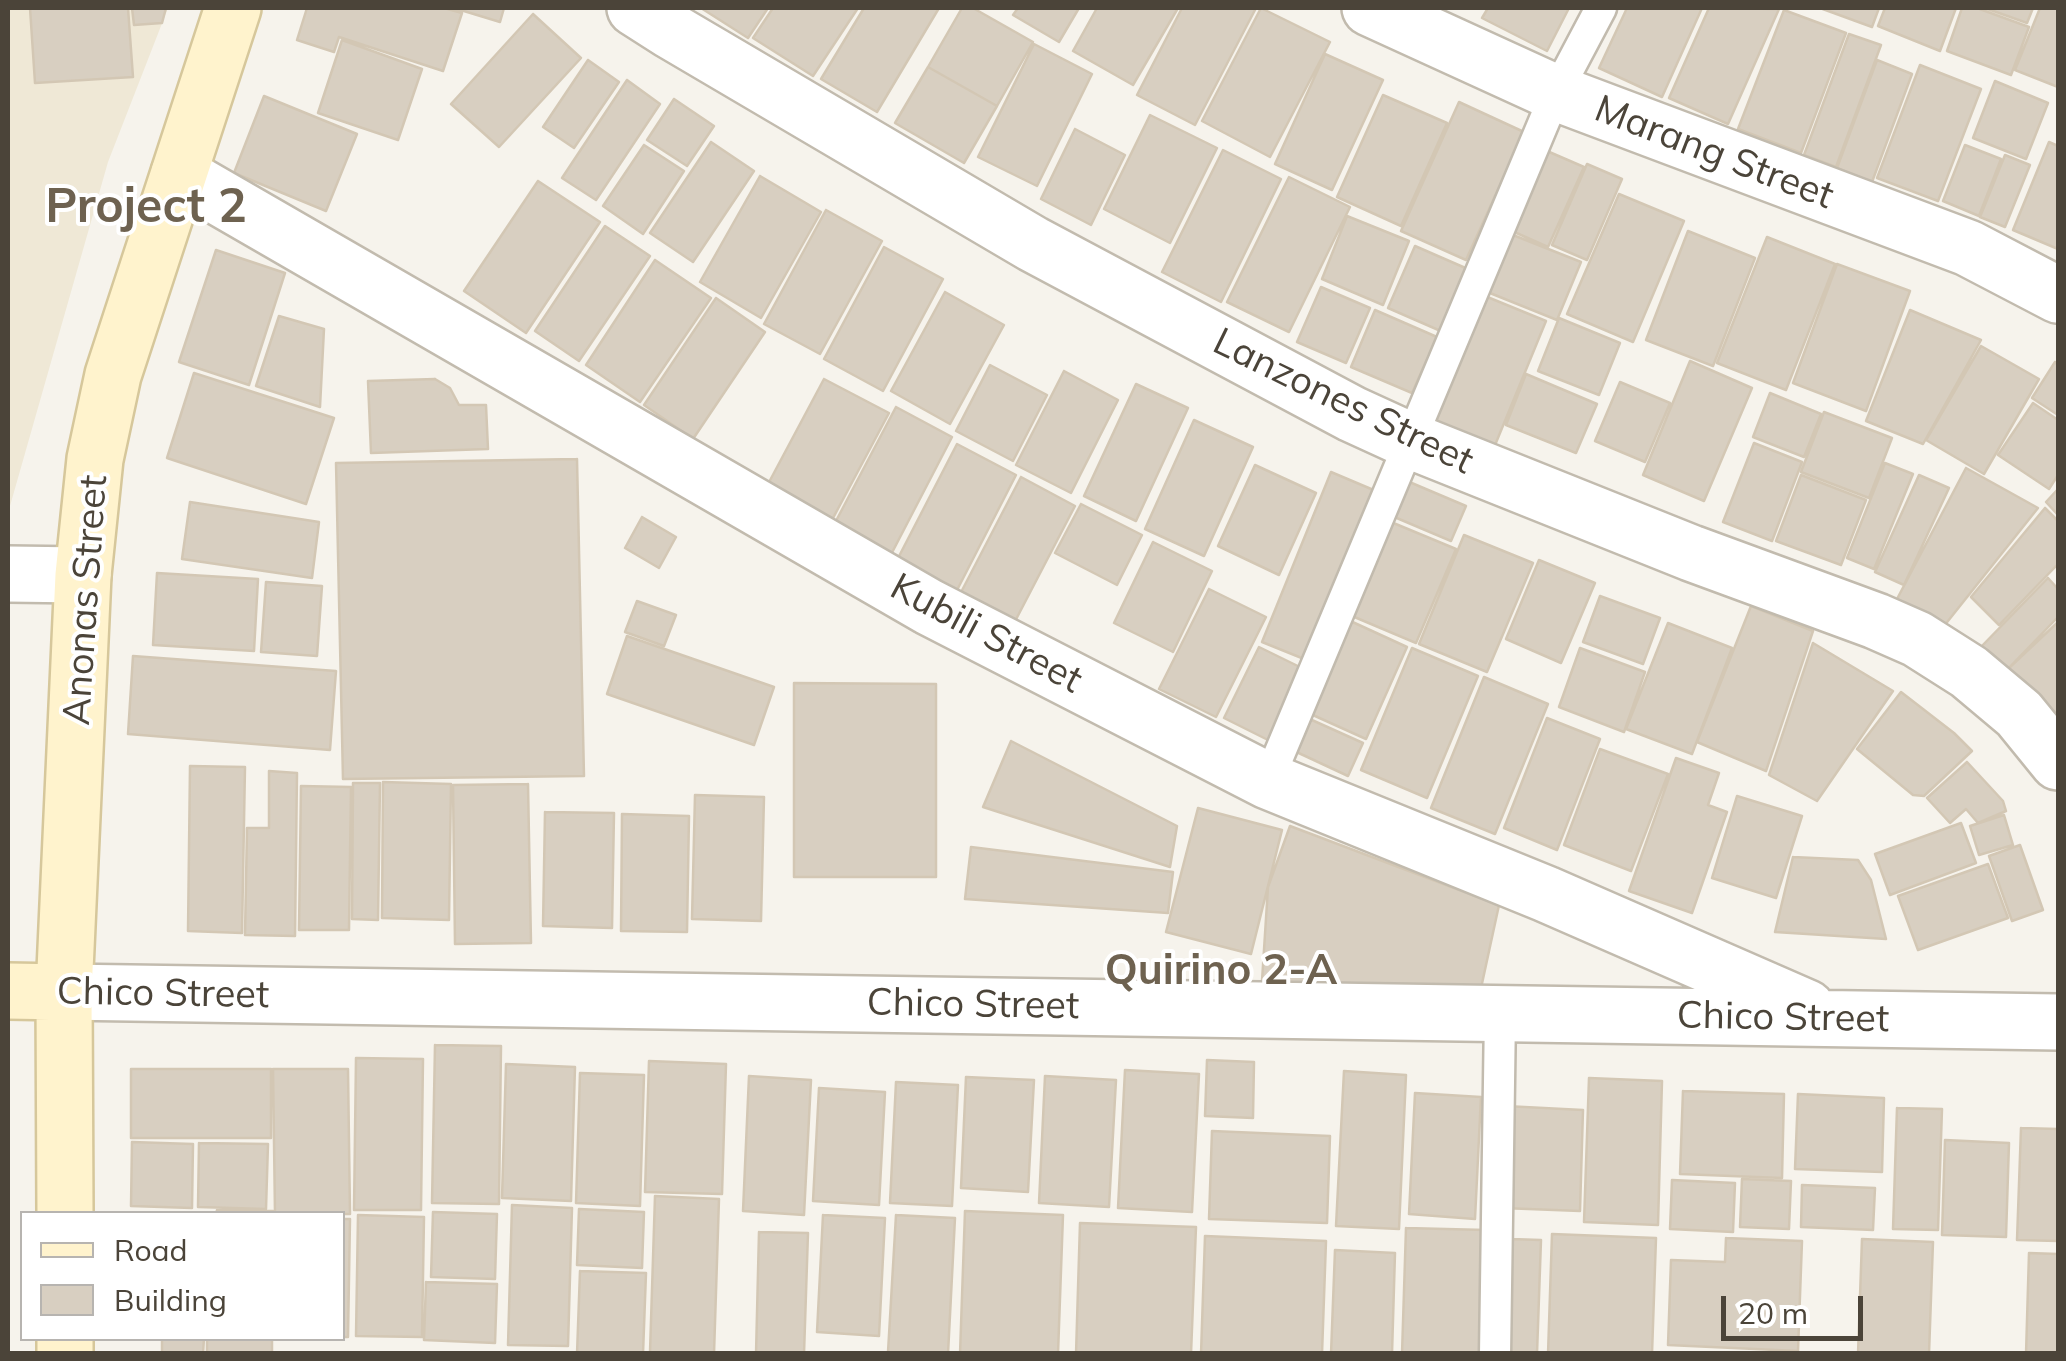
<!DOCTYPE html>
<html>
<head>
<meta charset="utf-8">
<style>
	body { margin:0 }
	#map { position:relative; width:2066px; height:1361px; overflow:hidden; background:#f6f3ec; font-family:Mulish,sans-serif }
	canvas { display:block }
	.frame { position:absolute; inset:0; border:10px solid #4b4439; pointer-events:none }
	.legend { position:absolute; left:20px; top:1211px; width:325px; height:130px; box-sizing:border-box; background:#fff; border:2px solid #b7b4b0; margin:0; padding:12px 18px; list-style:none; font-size:30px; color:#4b4439 }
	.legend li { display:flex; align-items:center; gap:20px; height:50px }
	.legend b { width:50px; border:2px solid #b7b4b0 }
	.scale { position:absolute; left:1721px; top:1296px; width:142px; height:45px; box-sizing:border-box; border:5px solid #4b4439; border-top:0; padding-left:12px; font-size:30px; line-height:35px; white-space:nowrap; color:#4b4439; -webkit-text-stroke:8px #fff; paint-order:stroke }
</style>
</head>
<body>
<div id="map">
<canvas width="2066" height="1361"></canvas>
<div class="frame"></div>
<ul class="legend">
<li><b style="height:12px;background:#fff3cd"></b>Road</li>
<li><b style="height:28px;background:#d8cfc1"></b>Building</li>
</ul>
<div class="scale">20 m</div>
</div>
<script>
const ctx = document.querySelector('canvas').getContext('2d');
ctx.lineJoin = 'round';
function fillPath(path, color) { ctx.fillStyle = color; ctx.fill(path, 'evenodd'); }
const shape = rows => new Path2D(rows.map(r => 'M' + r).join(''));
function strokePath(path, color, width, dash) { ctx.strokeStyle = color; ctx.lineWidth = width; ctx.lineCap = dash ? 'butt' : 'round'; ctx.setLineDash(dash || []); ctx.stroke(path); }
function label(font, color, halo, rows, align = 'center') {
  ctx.font = font + ' Mulish,sans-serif'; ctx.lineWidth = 8; ctx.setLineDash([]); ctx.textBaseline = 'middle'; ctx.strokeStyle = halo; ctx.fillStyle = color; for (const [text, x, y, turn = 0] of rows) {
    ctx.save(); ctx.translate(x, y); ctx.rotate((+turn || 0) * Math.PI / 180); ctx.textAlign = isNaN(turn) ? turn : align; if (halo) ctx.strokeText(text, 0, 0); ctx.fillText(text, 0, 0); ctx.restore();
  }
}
const education = shape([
	[8,8,168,8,108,162,8,513]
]);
const building = shape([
	[30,8,128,8,133,77,35,83,30,8],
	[132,8,166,8,162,23,134,25,132,8],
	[307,8,444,8,462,13,443,71,339,37,334,52,297,40,307,8],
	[454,8,504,8,500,22,454,8],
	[701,8,768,8,748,38,701,8],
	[773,8,858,8,813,76,753,38,773,8],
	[864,8,939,8,877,112,821,79,864,8],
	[962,8,973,8,1033,42,997,106,928,67,962,8],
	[1018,8,1079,8,1059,42,1013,15,1018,8],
	[1097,8,1178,8,1133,85,1073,51,1097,8],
	[1182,8,1256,8,1195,125,1137,95,1182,8],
	[1261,8,1330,42,1270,157,1202,121,1261,8],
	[1488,8,1569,8,1547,51,1482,18,1488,8],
	[1627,8,1702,8,1662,97,1599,68,1627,8],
	[1709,8,1779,9,1728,124,1669,98,1709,8],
	[1820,8,1879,8,1872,27,1820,8],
	[1885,8,1956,8,1940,51,1878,26,1885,8],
	[1962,8,1977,8,2029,27,2011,75,1947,51,1962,8],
	[1985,8,2033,8,2027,23,1985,8],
	[2040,8,2058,8,2058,87,2015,70,2040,8],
	[1784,10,1846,33,1801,153,1738,129,1784,10],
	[533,14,581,58,499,147,451,104,533,14],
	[1849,34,1881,45,1836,167,1804,155,1849,34],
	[342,40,422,69,398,140,318,113,342,40],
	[1034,44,1092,74,1037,186,978,157,1034,44],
	[1325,54,1383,80,1332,190,1275,164,1325,54],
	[588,60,619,82,574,148,543,127,588,60],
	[1877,60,1912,74,1872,182,1837,168,1877,60],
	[1920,65,1981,89,1938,201,1877,178,1920,65],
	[928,67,997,106,964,163,895,123,928,67],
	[627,80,660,104,596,200,562,178,627,80],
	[1995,81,2048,103,2026,159,1973,138,1995,81],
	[1383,95,1447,123,1401,226,1337,197,1383,95],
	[264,96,357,134,326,211,234,173,264,96],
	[674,99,714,126,687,166,647,140,674,99],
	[1459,102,1524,132,1466,260,1401,231,1459,102],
	[1150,115,1217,148,1170,243,1104,209,1150,115],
	[1075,129,1125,155,1091,225,1041,199,1075,129],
	[711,142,754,171,693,262,650,233,711,142],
	[2049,142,2058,146,2058,249,2013,230,2049,142],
	[644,145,684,171,643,234,603,206,644,145],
	[1965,145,2001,159,1979,216,1943,201,1965,145],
	[1223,150,1281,179,1221,302,1162,272,1223,150],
	[1547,151,1584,167,1548,247,1512,231,1547,151],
	[2005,155,2030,165,2005,227,1980,217,2005,155],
	[1587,164,1622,179,1587,260,1552,245,1587,164],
	[760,176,821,212,761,318,700,282,760,176],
	[1289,177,1350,207,1289,332,1227,302,1289,177],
	[538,181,600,222,526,333,464,291,538,181],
	[1619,194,1684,221,1633,342,1567,314,1619,194],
	[826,210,882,241,820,354,764,324,826,210],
	[1347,216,1409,241,1383,305,1322,279,1347,216],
	[605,226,650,256,579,361,535,331,605,226],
	[1688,231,1755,258,1713,366,1646,340,1688,231],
	[1508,233,1581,262,1557,320,1485,291,1508,233],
	[1767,237,1835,264,1786,390,1717,363,1767,237],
	[1415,246,1470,270,1443,332,1388,308,1415,246],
	[884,247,943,279,883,391,824,359,884,247],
	[216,250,285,273,249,385,179,362,216,250],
	[655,260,711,298,640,402,586,365,655,260],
	[1837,264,1910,291,1866,411,1793,383,1837,264],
	[1321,287,1370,308,1346,363,1297,342,1321,287],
	[945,292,1004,325,950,424,891,391,945,292],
	[1480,294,1546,321,1493,450,1428,423,1480,294],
	[716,298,765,332,693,439,644,405,716,298],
	[1375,310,1437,337,1412,393,1351,367,1375,310],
	[1910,310,1981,340,1923,444,1866,421,1910,310],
	[279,316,324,329,320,407,256,386,279,316],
	[1559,318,1620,343,1599,395,1538,371,1559,318],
	[1981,346,2039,379,1984,474,1926,440,1981,346],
	[1690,361,1752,388,1704,501,1643,475,1690,361],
	[2055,362,2058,365,2058,415,2032,398,2055,362],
	[990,365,1047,395,1013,461,956,431,990,365],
	[1064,371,1118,400,1071,493,1016,465,1064,371],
	[194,373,334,418,306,504,167,458,194,373],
	[1526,374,1597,404,1576,453,1506,425,1526,374],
	[435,379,450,388,459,405,486,405,488,449,371,453,368,381,435,379],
	[824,379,889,413,824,535,759,501,824,379],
	[1620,382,1670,403,1645,462,1595,441,1620,382],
	[1136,384,1188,408,1136,521,1084,496,1136,384],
	[1770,393,1821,414,1804,457,1753,437,1770,393],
	[2033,403,2058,420,2058,475,2049,489,1998,455,2033,403],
	[896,407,952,437,884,568,827,538,896,407],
	[1824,412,1892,438,1869,498,1801,472,1824,412],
	[1194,420,1253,447,1204,556,1145,529,1194,420],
	[1754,443,1802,462,1772,541,1723,522,1754,443],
	[957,444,1016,475,955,594,895,564,957,444],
	[577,459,584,776,343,779,336,463,577,459],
	[1885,463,1913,474,1874,569,1847,558,1885,463],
	[1255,465,1316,493,1279,575,1218,546,1255,465],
	[1966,468,2038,508,1944,626,1897,599,1966,468],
	[1331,472,1383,494,1314,663,1262,642,1331,472],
	[1801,475,1866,500,1841,565,1776,541,1801,475],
	[1919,475,1949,488,1904,585,1875,572,1919,475],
	[1021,477,1075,506,1011,629,957,600,1021,477],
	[1407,481,1466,506,1451,541,1392,516,1407,481],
	[2058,489,2058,515,2046,502,2058,489],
	[190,502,319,522,312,578,182,559,190,502],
	[1081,504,1142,535,1117,585,1055,553,1081,504],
	[2045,508,2058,521,2058,564,1999,625,1971,597,2045,508],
	[642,517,676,537,659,568,625,548,642,517],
	[1391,522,1456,549,1416,643,1352,616,1391,522],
	[1464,535,1533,563,1487,672,1419,644,1464,535],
	[1153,542,1212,571,1173,652,1114,623,1153,542],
	[1539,560,1595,583,1561,663,1506,639,1539,560],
	[157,573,258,579,254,651,153,645,157,573],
	[2048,578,2058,589,2058,617,2003,674,1978,650,2048,578],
	[266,582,322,586,317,656,261,652,266,582],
	[1209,589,1266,617,1216,717,1159,689,1209,589],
	[1600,596,1660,618,1643,664,1583,642,1600,596],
	[637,601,676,615,664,646,625,632,637,601],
	[1751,606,1813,631,1766,771,1697,742,1751,606],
	[1346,619,1407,647,1366,739,1304,711,1346,619],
	[2058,622,2058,714,2054,717,2009,668,2058,622],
	[1668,623,1732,648,1692,754,1626,729,1668,623],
	[627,636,774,687,754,745,607,694,627,636],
	[1813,643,1893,691,1817,801,1769,775,1813,643],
	[1259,647,1310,672,1274,743,1224,718,1259,647],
	[1412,648,1478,676,1427,798,1361,770,1412,648],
	[1580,648,1645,672,1624,732,1559,707,1580,648],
	[133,656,336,671,330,750,128,734,133,656],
	[1484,677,1548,704,1495,834,1431,808,1484,677],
	[794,683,936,684,936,877,794,877,794,683],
	[1901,692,1954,733,1972,751,1924,796,1913,795,1857,749,1901,692],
	[1303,716,1363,743,1348,776,1288,748,1303,716],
	[1547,718,1600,739,1557,850,1504,828,1547,718],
	[1011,741,1177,826,1170,867,983,807,1011,741],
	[1600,749,1668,774,1631,871,1564,845,1600,749],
	[1676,758,1719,773,1708,805,1727,812,1692,913,1629,891,1676,758],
	[1967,762,2003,801,2006,811,1978,823,1966,809,1950,823,1927,798,1967,762],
	[190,766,245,767,242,933,188,931,190,766],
	[269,771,297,773,295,936,245,935,247,828,269,828,269,771],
	[383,782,451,784,449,920,382,918,383,782],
	[353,783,380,783,378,920,352,919,353,783],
	[528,784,531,943,455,944,453,785,528,784],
	[301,786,351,787,349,930,299,930,301,786],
	[695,795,764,797,761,921,692,919,695,795],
	[1737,796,1802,816,1776,898,1712,878,1737,796],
	[1198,808,1282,830,1251,954,1166,932,1198,808],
	[545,812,614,813,612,928,543,926,545,812],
	[622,814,689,816,687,932,621,931,622,814],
	[2004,815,2013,845,1979,855,1970,826,2004,815],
	[1961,823,1976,863,1890,895,1875,854,1961,823],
	[1290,826,1499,905,1478,1002,1262,981,1268,887,1290,826],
	[2020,845,2043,910,2012,921,1989,856,2020,845],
	[971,847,1173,872,1168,913,965,899,971,847],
	[1793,857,1858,860,1871,880,1886,939,1775,932,1793,857],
	[1988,864,2008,918,1918,950,1898,896,1988,864],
	[435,1045,501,1046,499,1204,432,1203,435,1045],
	[356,1058,423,1059,421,1210,354,1210,356,1058],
	[1207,1060,1254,1062,1253,1118,1205,1116,1207,1060],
	[649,1061,726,1064,722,1194,645,1192,649,1061],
	[506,1064,575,1067,571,1201,502,1198,506,1064],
	[131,1069,271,1069,271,1138,131,1138,131,1069],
	[273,1069,348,1069,350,1214,275,1214,273,1069],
	[1125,1070,1199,1074,1192,1212,1118,1208,1125,1070],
	[1344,1071,1406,1075,1399,1229,1336,1226,1344,1071],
	[580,1073,644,1075,640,1206,576,1203,580,1073],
	[749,1076,811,1080,804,1215,743,1211,749,1076],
	[1045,1076,1116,1080,1109,1207,1039,1203,1045,1076],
	[966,1077,1034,1080,1028,1192,961,1188,966,1077],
	[1589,1078,1662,1081,1658,1225,1584,1222,1589,1078],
	[896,1082,958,1085,952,1206,890,1203,896,1082],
	[819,1088,885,1092,879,1205,813,1201,819,1088],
	[1683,1091,1784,1094,1782,1178,1680,1174,1683,1091],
	[1415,1093,1481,1097,1475,1219,1409,1214,1415,1093],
	[1798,1094,1884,1098,1882,1172,1795,1169,1798,1094],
	[1505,1106,1583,1110,1580,1211,1502,1208,1505,1106],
	[1897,1108,1942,1109,1938,1230,1893,1229,1897,1108],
	[2021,1128,2058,1129,2058,1241,2017,1240,2021,1128],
	[1212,1131,1330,1136,1327,1223,1209,1219,1212,1131],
	[1945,1140,2009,1143,2006,1237,1942,1235,1945,1140],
	[132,1142,193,1144,192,1208,131,1206,132,1142],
	[199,1143,268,1144,266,1209,198,1207,199,1143],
	[1742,1179,1791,1181,1789,1229,1740,1227,1742,1179],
	[1672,1180,1735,1183,1733,1232,1670,1229,1672,1180],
	[1802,1185,1875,1188,1873,1230,1801,1227,1802,1185],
	[655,1196,719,1199,714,1354,650,1352,655,1196],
	[512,1205,572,1208,568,1346,508,1345,512,1205],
	[579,1209,644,1212,642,1268,577,1265,579,1209],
	[217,1210,273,1211,273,1214,216,1214,217,1210],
	[965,1211,1063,1215,1058,1354,960,1354,965,1211],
	[433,1212,497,1214,495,1279,431,1277,433,1212],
	[358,1215,424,1217,422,1337,356,1336,358,1215],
	[823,1215,885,1218,879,1336,817,1332,823,1215],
	[896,1215,955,1218,948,1354,888,1352,896,1215],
	[342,1219,350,1219,348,1337,342,1337,342,1219],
	[1080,1223,1196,1227,1191,1354,1076,1354,1080,1223],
	[1406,1228,1486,1230,1482,1354,1402,1354,1406,1228],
	[759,1232,808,1233,804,1354,756,1354,759,1232],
	[1552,1234,1656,1238,1652,1354,1548,1354,1552,1234],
	[1205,1236,1326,1241,1322,1354,1201,1354,1205,1236],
	[1726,1238,1802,1241,1798,1351,1668,1345,1671,1260,1725,1262,1726,1238],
	[1511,1239,1541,1240,1537,1354,1507,1354,1511,1239],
	[1862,1239,1933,1242,1929,1354,1858,1354,1862,1239],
	[1335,1250,1395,1253,1392,1354,1331,1354,1335,1250],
	[2029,1253,2058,1254,2058,1354,2026,1354,2029,1253],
	[580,1271,646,1273,643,1354,577,1354,580,1271],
	[426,1282,497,1284,495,1343,424,1340,426,1282],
	[162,1338,204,1338,203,1354,162,1354,162,1338],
	[207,1338,272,1338,272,1354,207,1354,207,1338]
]);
const lane = shape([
	[1268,781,1556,93,1601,8],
	[1495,1354,1500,1014]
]);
const street = shape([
	[635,8,671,31,1033,244,1352,414,1411,441,1691,553,1876,621,1917,639,1969,672,2019,714,2058,762],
	[1370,8,1556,93,1968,248,2058,295],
	[179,174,929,607,1268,781,1546,894,1807,1008],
	[8,574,83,575],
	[64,992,2058,1022]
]);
const secondary = shape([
	[8,991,64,992],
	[65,1214,64,992,83,575,95,459,113,375,233,8],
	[65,1338,65,1354]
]);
const streetNames = [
	["Marang Street",1714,153,21],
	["Lanzones Street",1343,402,26],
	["Anonas Street",86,600,-86],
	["Kubili Street",986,634,28],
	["Chico Street",163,994,1],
	["Chico Street",973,1005,1],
	["Chico Street",1783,1018,1]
];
const quarterNames = [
	["Quirino 2-A",1221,971]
];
const districtNames = [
	["Project 2",146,208]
];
fillPath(education, '#efe8d6');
fillPath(building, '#d8cfc1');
strokePath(building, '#d3c7b4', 2.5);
strokePath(lane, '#c2bbae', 35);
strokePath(street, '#c2bbae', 60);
strokePath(secondary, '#d6c79b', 60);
strokePath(lane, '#fff', 30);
strokePath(street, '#fff', 55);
strokePath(secondary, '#fff3cd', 55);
label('38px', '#4b4439', '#fff', streetNames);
label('bold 42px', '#6e6250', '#fff', quarterNames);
label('bold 48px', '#6e6250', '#fff', districtNames);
</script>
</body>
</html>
